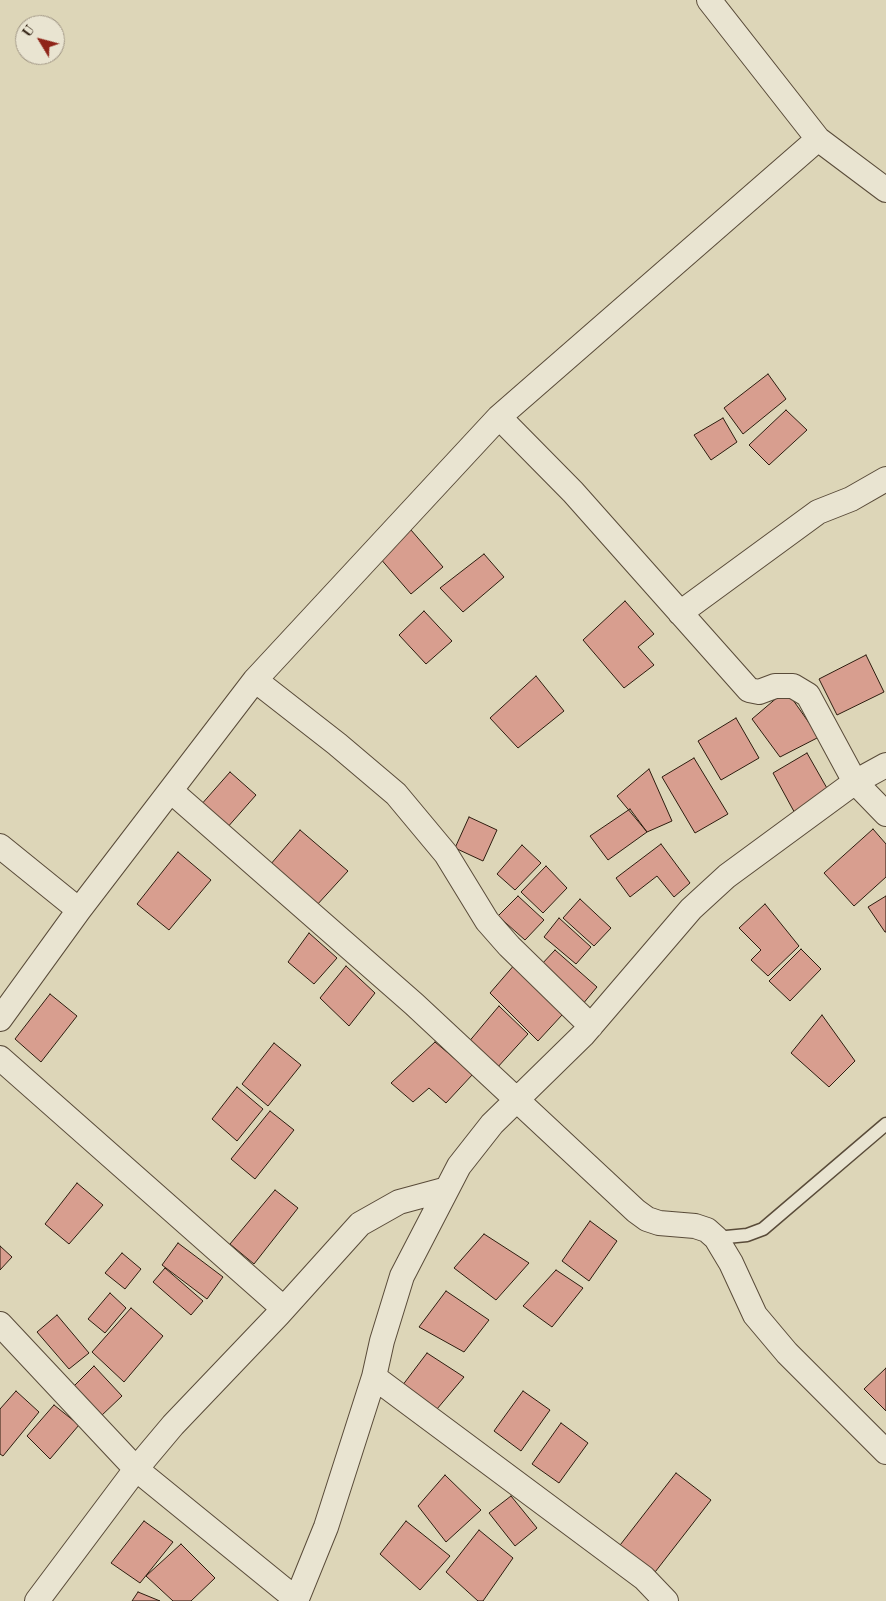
<!DOCTYPE html>
<html>
<head>
<meta charset="utf-8">
<style>
	body { margin:0 }
	#map { position:relative; width:886px; height:1601px; overflow:hidden; background:#ddd6b8; font-family:"Old Standard TT",serif }
	canvas { display:block }
	.north { position:absolute; left:15px; top:15px; width:50px; height:50px; box-sizing:border-box; background:#e9e4d1; border:1px solid #9e9483; border-radius:50%; rotate:307deg; font-size:14px; font-weight:700; line-height:20px; text-align:center; color:#2d1d0f }
	.north::after { content:''; display:block; margin:auto; width:18px; height:22px; background:#8f2418; clip-path:polygon(50% 0,100% 100%,50% 72%,0 100%) }
</style>
</head>
<body>
<div id="map">
<canvas width="886" height="1601"></canvas>
<div class="north">U</div>
</div>
<script>
const ctx = document.querySelector('canvas').getContext('2d');
ctx.lineJoin = 'round';
function fillPath(path, color) { ctx.fillStyle = color; ctx.fill(path, 'evenodd'); }
const shape = rows => new Path2D(rows.map(r => 'M' + r).join(''));
function strokePath(path, color, width, dash) { ctx.strokeStyle = color; ctx.lineWidth = width; ctx.lineCap = dash ? 'butt' : 'round'; ctx.setLineDash(dash || []); ctx.stroke(path); }
const building = shape([
	[768,374,786,399,743,434,724,408,768,374],
	[786,410,807,430,769,465,749,445,786,410],
	[723,418,737,442,711,460,694,435,723,418],
	[411,530,443,567,411,594,379,557,411,530],
	[484,554,504,577,463,612,440,588,484,554],
	[625,601,654,634,638,647,654,665,624,688,583,640,625,601],
	[424,611,452,641,426,664,399,635,424,611],
	[866,655,884,692,837,715,819,679,866,655],
	[536,676,564,711,518,748,490,718,536,676],
	[786,690,819,737,780,757,752,719,786,690],
	[736,718,759,758,721,780,698,741,736,718],
	[807,753,832,797,797,817,773,773,807,753],
	[694,758,728,814,695,833,662,777,694,758],
	[649,769,672,821,647,832,617,796,649,769],
	[230,772,256,795,226,829,200,806,230,772],
	[630,809,647,832,608,860,590,836,630,809],
	[469,817,497,830,483,861,455,848,469,817],
	[873,829,886,844,886,877,854,906,824,873,873,829],
	[300,830,348,871,316,906,270,865,300,830],
	[661,844,690,883,674,897,657,876,630,897,616,878,661,844],
	[522,845,541,863,515,890,497,874,522,845],
	[178,852,211,880,169,930,137,904,178,852],
	[546,866,567,888,543,913,521,892,546,866],
	[518,896,544,920,525,940,498,916,518,896],
	[886,896,886,932,885,932,868,907,886,896],
	[580,899,611,928,594,946,563,918,580,899],
	[765,904,799,946,768,976,751,960,761,950,739,928,765,904],
	[559,918,591,947,576,964,544,937,559,918],
	[309,933,337,958,314,984,288,962,309,933],
	[801,949,821,969,790,1001,769,981,801,949],
	[555,950,597,987,582,1005,541,965,555,950],
	[516,963,562,1015,538,1041,490,993,516,963],
	[346,966,375,993,349,1026,320,998,346,966],
	[50,994,77,1016,41,1062,15,1039,50,994],
	[499,1006,528,1034,496,1069,467,1044,499,1006],
	[822,1015,855,1061,829,1087,791,1053,822,1015],
	[435,1042,473,1074,446,1103,429,1088,413,1102,391,1083,435,1042],
	[274,1043,301,1065,268,1106,242,1084,274,1043],
	[237,1087,263,1109,237,1141,212,1119,237,1087],
	[270,1111,294,1130,255,1179,231,1159,270,1111],
	[77,1183,103,1205,69,1244,45,1224,77,1183],
	[275,1190,298,1208,254,1264,230,1244,275,1190],
	[590,1221,617,1241,589,1281,562,1261,590,1221],
	[484,1234,529,1263,496,1300,454,1268,484,1234],
	[178,1243,223,1277,207,1299,162,1265,178,1243],
	[0,1246,12,1257,0,1270,0,1246],
	[122,1253,141,1269,125,1289,105,1273,122,1253],
	[165,1268,203,1301,191,1315,153,1282,165,1268],
	[556,1270,583,1288,552,1327,523,1306,556,1270],
	[446,1291,489,1320,464,1352,419,1327,446,1291],
	[110,1293,126,1308,105,1333,88,1319,110,1293],
	[131,1308,163,1336,124,1382,92,1352,131,1308],
	[57,1315,89,1353,69,1369,37,1332,57,1315],
	[427,1353,464,1377,437,1409,402,1386,427,1353],
	[94,1366,122,1396,101,1416,72,1388,94,1366],
	[886,1368,886,1411,864,1389,886,1368],
	[16,1391,39,1412,3,1456,0,1454,0,1409,16,1391],
	[523,1391,550,1410,521,1451,494,1431,523,1391],
	[54,1405,79,1425,50,1459,27,1436,54,1405],
	[561,1423,588,1443,559,1483,532,1464,561,1423],
	[676,1473,711,1500,652,1576,617,1549,676,1473],
	[445,1475,481,1510,446,1542,418,1506,445,1475],
	[511,1496,537,1528,515,1546,489,1513,511,1496],
	[144,1521,173,1542,140,1583,111,1563,144,1521],
	[406,1521,450,1556,420,1590,380,1554,406,1521],
	[479,1530,513,1558,483,1601,478,1601,446,1572,479,1530],
	[181,1544,215,1578,191,1601,173,1601,146,1576,181,1544],
	[138,1592,160,1601,132,1601,138,1592]
]);
const lane = shape([
	[716,1238,747,1235,763,1229,886,1124]
]);
const street = shape([
	[709,0,818,139,886,190],
	[499,417,573,492,749,690,759,692,775,686,793,686,808,695,855,782,886,814],
	[680,613,818,512,851,499,886,479],
	[255,680,337,744,396,794,446,854,487,921,509,946,591,1026],
	[171,791,414,1004,636,1211,647,1219,659,1223,695,1226,707,1230,716,1238,731,1263,755,1315,787,1353,886,1452],
	[0,846,79,910,255,680,499,417,818,139],
	[0,1019,79,910],
	[0,1058,283,1308],
	[0,1324,136,1469,297,1600],
	[374,1377,644,1578,666,1601],
	[37,1601,136,1469,173,1425,278,1315,360,1224,399,1202,447,1189],
	[296,1601,326,1527,374,1377,382,1341,402,1276,459,1166,492,1124,583,1035,691,909,727,876,855,782,886,765]
]);
fillPath(building, '#d89e8f');
strokePath(building, '#2d1d0f', 1);
strokePath(lane, '#594b39', 15);
strokePath(street, '#594b39', 26);
strokePath(lane, '#e9e4d1', 12);
strokePath(street, '#e9e4d1', 24);
</script>
</body>
</html>
